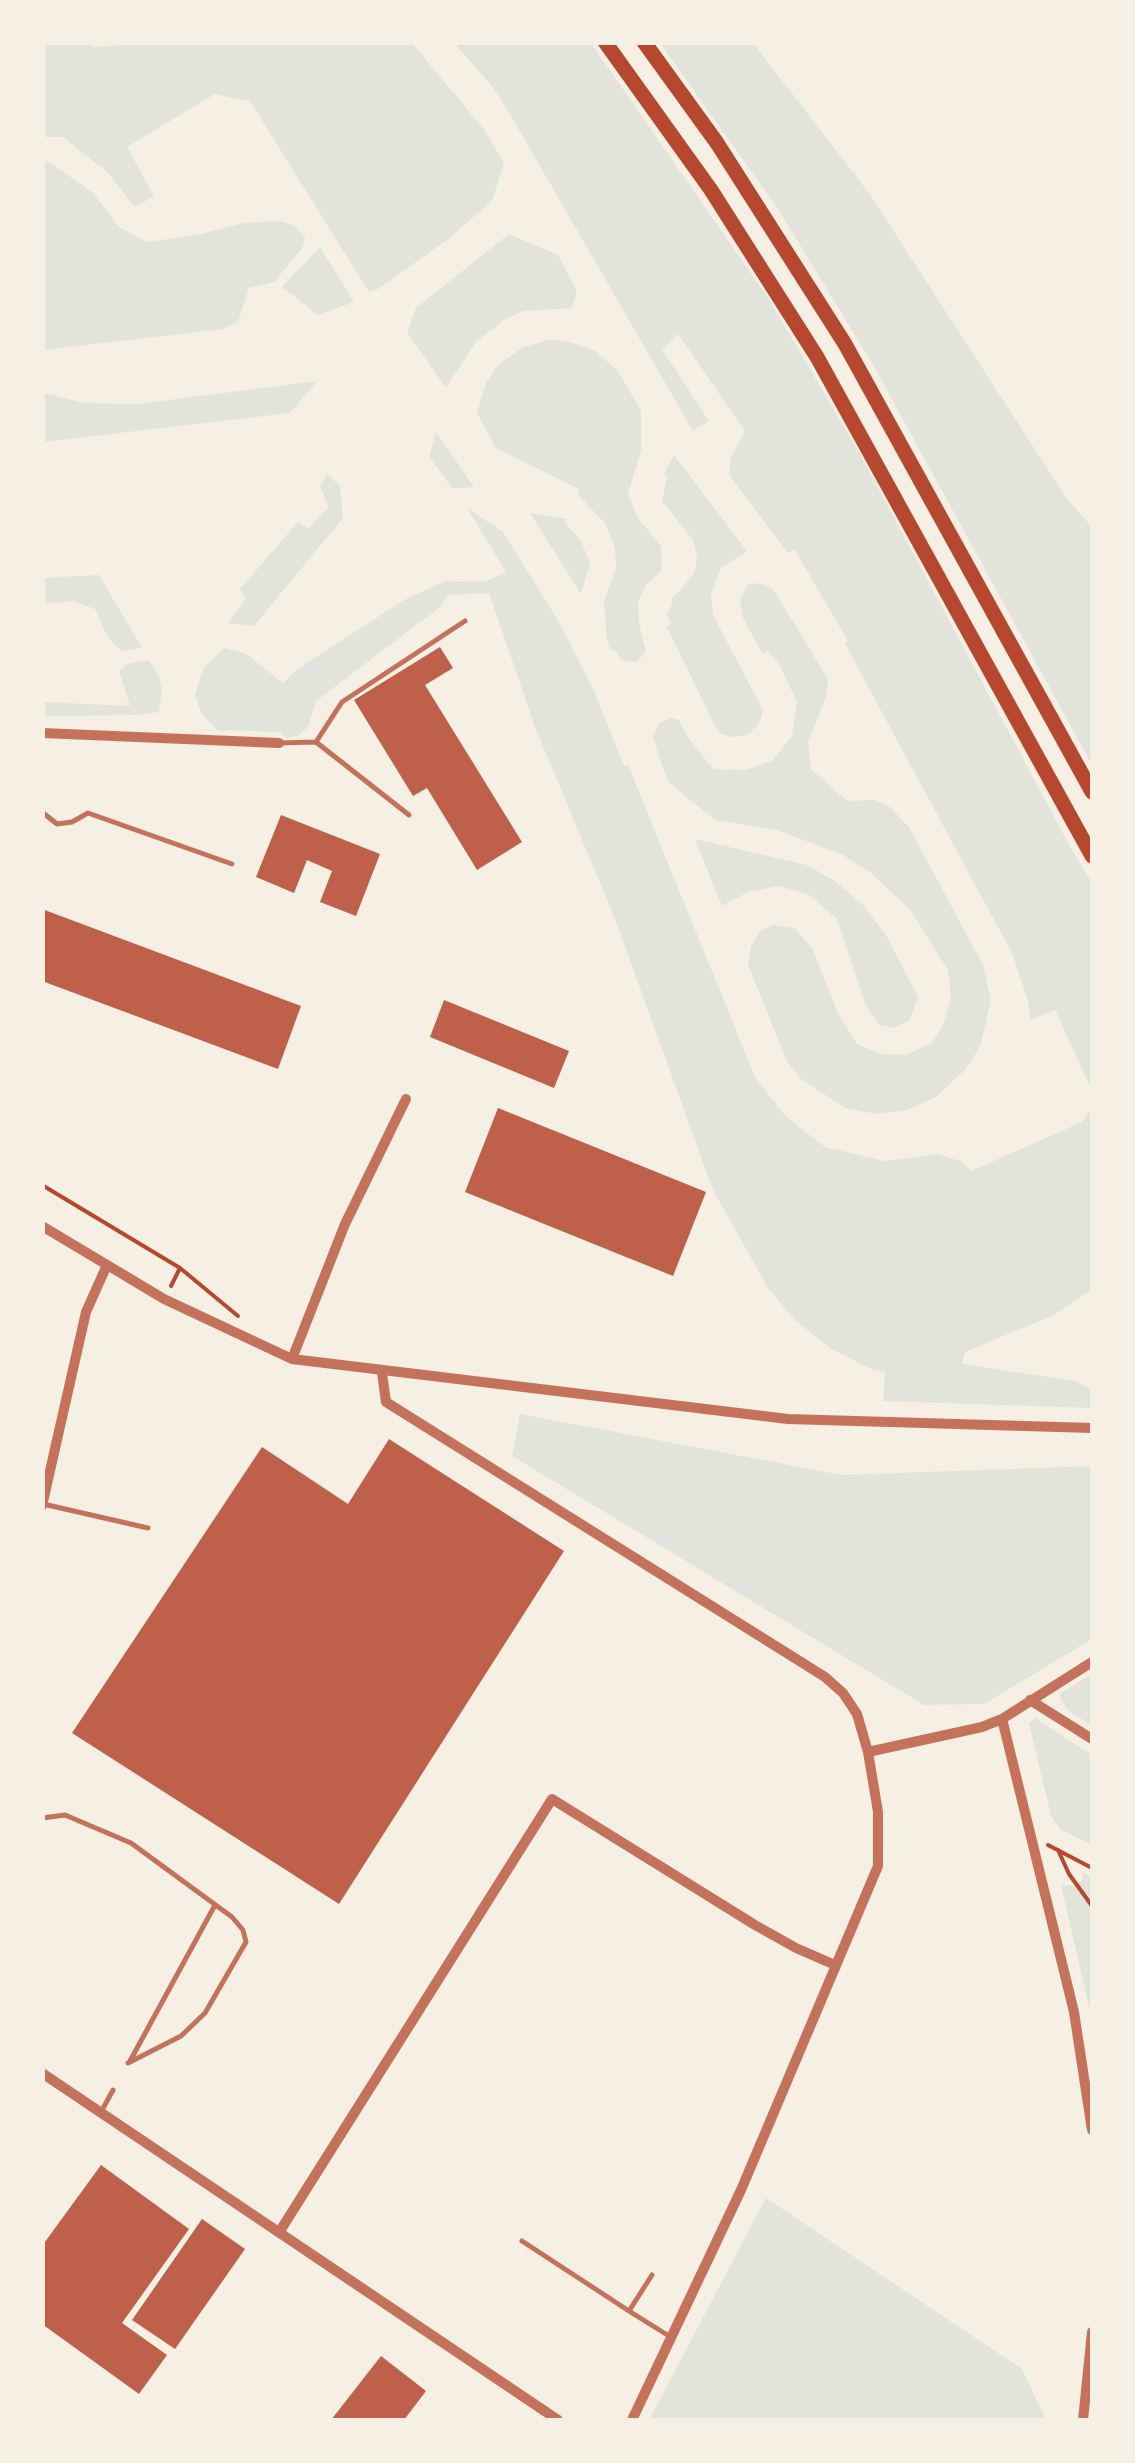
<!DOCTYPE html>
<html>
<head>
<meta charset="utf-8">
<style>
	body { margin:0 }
	#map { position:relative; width:1135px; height:2463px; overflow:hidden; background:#f6efe4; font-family:"Exo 2",sans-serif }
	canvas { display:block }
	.frame { position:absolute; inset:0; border:45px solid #f6efe4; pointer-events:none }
</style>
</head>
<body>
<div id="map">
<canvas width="1135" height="2463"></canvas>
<div class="frame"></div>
</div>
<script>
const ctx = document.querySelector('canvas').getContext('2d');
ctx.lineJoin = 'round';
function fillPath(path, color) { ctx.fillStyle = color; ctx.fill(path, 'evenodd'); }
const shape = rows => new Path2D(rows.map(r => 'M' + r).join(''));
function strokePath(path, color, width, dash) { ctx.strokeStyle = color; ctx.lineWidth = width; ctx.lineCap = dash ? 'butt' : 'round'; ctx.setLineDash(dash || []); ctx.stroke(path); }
const green = shape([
	[166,42,412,43,483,128,504,163,492,201,447,240,378,289,369,292,250,101,215,94,127,147,154,196,135,207,107,172,63,137,43,137,43,43,85,43,95,47],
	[454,43,591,43,768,298,860,454,1073,852,1092,883,1092,1091,1055,1010,1030,1020,1028,1001,1012,953,845,644,848,641,795,550,788,553,729,475,731,457,745,431,678,334,662,349,709,421,693,431,511,116,492,86],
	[660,43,753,43,869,193,1067,499,1092,527,1092,765,875,368,778,209],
	[43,160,51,163,93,193,118,226,146,242,198,235,242,223,280,221,294,225,305,236,303,247,274,282,249,288,238,322,223,329,43,350],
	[509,234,558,255,577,291,572,308,523,311,504,320,476,342,446,388,407,332,416,308],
	[320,247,354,302,318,315,282,287],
	[548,340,567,341,595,351,618,371,641,411,641,451,628,493,637,517,661,546,661,571,646,585,638,602,639,623,646,651,637,662,622,660,614,649,610,650,607,640,604,602,616,568,615,548,605,523,578,495,579,489,496,448,477,413,486,383,498,365,523,347],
	[317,381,290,413,43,442,43,393,85,403,137,404],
	[436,432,474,487,453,489,429,457],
	[674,455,747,551,721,568,711,594,713,615,763,710,759,724,747,735,732,737,721,734,715,726,667,627,671,623,667,614,673,602,671,600,694,574,697,557,693,540,662,501,667,476,664,474],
	[327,474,340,486,343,518,254,626,228,623,246,598,240,589,298,522,308,529,329,508,320,486],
	[467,508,503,532,559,622,594,691,624,766,628,765,755,1077,786,1117,825,1147,884,1161,938,1154,963,1162,971,1171,1082,1122,1092,1107,1092,1289,1054,1315,965,1352,962,1364,1075,1381,1092,1389,1092,1408,883,1401,885,1372,871,1369,830,1348,795,1320,768,1288,713,1190,615,919,535,727,489,593,448,595,439,608,316,701,308,727,298,736,286,738,281,732,217,730,201,713,195,694,204,668,224,648,245,653,283,683,296,670,404,600,445,581,485,582,506,572],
	[530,513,567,519,565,523,581,541,590,563,581,594],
	[99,575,142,648,121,651,107,636,95,609,73,601,43,604,43,578],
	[759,583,773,589,828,679,826,697,808,742,811,769,847,801,874,800,890,807,909,827,983,965,991,1000,980,1047,965,1070,936,1097,907,1110,876,1114,845,1108,801,1079,786,1060,748,964,751,946,761,930,773,925,795,928,813,950,838,1014,857,1044,879,1054,906,1055,932,1043,945,1021,951,996,948,970,911,911,871,873,843,855,777,830,715,820,669,783,659,757,653,737,658,724,671,718,679,720,687,736,713,769,746,770,773,760,792,736,797,702,780,666,768,651,763,655,743,618,740,600,747,585],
	[149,660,159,676,162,690,159,712,137,715,43,716,43,702,130,706,119,671,128,664],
	[695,839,807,865,835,881,864,906,887,937,918,997,910,1020,894,1028,879,1025,866,1006,837,919,808,894,779,886,748,892,722,906],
	[520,1414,842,1475,1092,1466,1092,1639,984,1704,924,1705,512,1456],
	[1092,1674,1092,1726,1069,1711,1060,1698,1060,1693],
	[1035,1718,1092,1755,1092,1845,1060,1829,1051,1816,1029,1723],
	[1083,1872,1092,1877,1092,2020,1061,1885,1072,1886,1082,1880],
	[766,2198,1022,2369,1046,2420,649,2420]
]);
const building = shape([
	[440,647,453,668,425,685,522,842,477,870,427,788,413,796,354,700],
	[281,815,380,854,356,916,320,902,332,871,307,860,294,893,256,877],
	[42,909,301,1006,278,1069,42,981],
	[444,1000,569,1051,554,1088,430,1037],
	[498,1108,706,1192,673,1276,465,1192],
	[389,1439,564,1551,339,1904,72,1733,262,1447,348,1504],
	[101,2165,189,2229,122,2323,167,2355,139,2394,42,2324,42,2246],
	[202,2219,245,2249,175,2349,132,2320],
	[381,2356,426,2391,404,2420,331,2420]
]);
const path = shape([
	[42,1185,180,1268,238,1316],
	[171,1286,180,1268],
	[1048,1845,1092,1868],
	[1058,1850,1069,1874,1092,1906]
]);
const service = shape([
	[279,743,316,742],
	[42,812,57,824,72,822,88,813,232,864],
	[409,815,316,742,342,702,465,621],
	[43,1504,148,1528],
	[42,1818,65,1815,131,1843,232,1917,243,1930,246,1942,205,2013,181,2036,128,2063],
	[130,2061,215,1905],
	[101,2112,113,2090],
	[522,2241,629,2311],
	[652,2275,629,2311,669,2336]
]);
const minor = shape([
	[42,733,279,743],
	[42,1226,164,1299,292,1359,788,1419,1092,1428],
	[292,1359,345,1224,406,1099],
	[382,1373,386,1402,825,1677,843,1693,857,1714,868,1752,982,1727,1002,1719,1092,1662],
	[42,1506,86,1312,107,1265],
	[1030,1700,1092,1739],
	[1002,1719,1074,2012,1092,2130],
	[42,2073,558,2420],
	[280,2231,552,1799,755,1925,796,1948,835,1965],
	[632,2420,741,2190,878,1866,878,1812,868,1752],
	[1083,2420,1092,2332]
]);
const trunk = shape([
	[605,42,711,190,817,357,1092,856],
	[644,42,717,143,845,344,1092,792]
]);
fillPath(green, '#e2e4dc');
fillPath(building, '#bf614a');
strokePath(path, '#b5482f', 4);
strokePath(service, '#c5725c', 5);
strokePath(minor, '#c5725c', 10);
strokePath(trunk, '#b5482f', 15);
</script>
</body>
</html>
